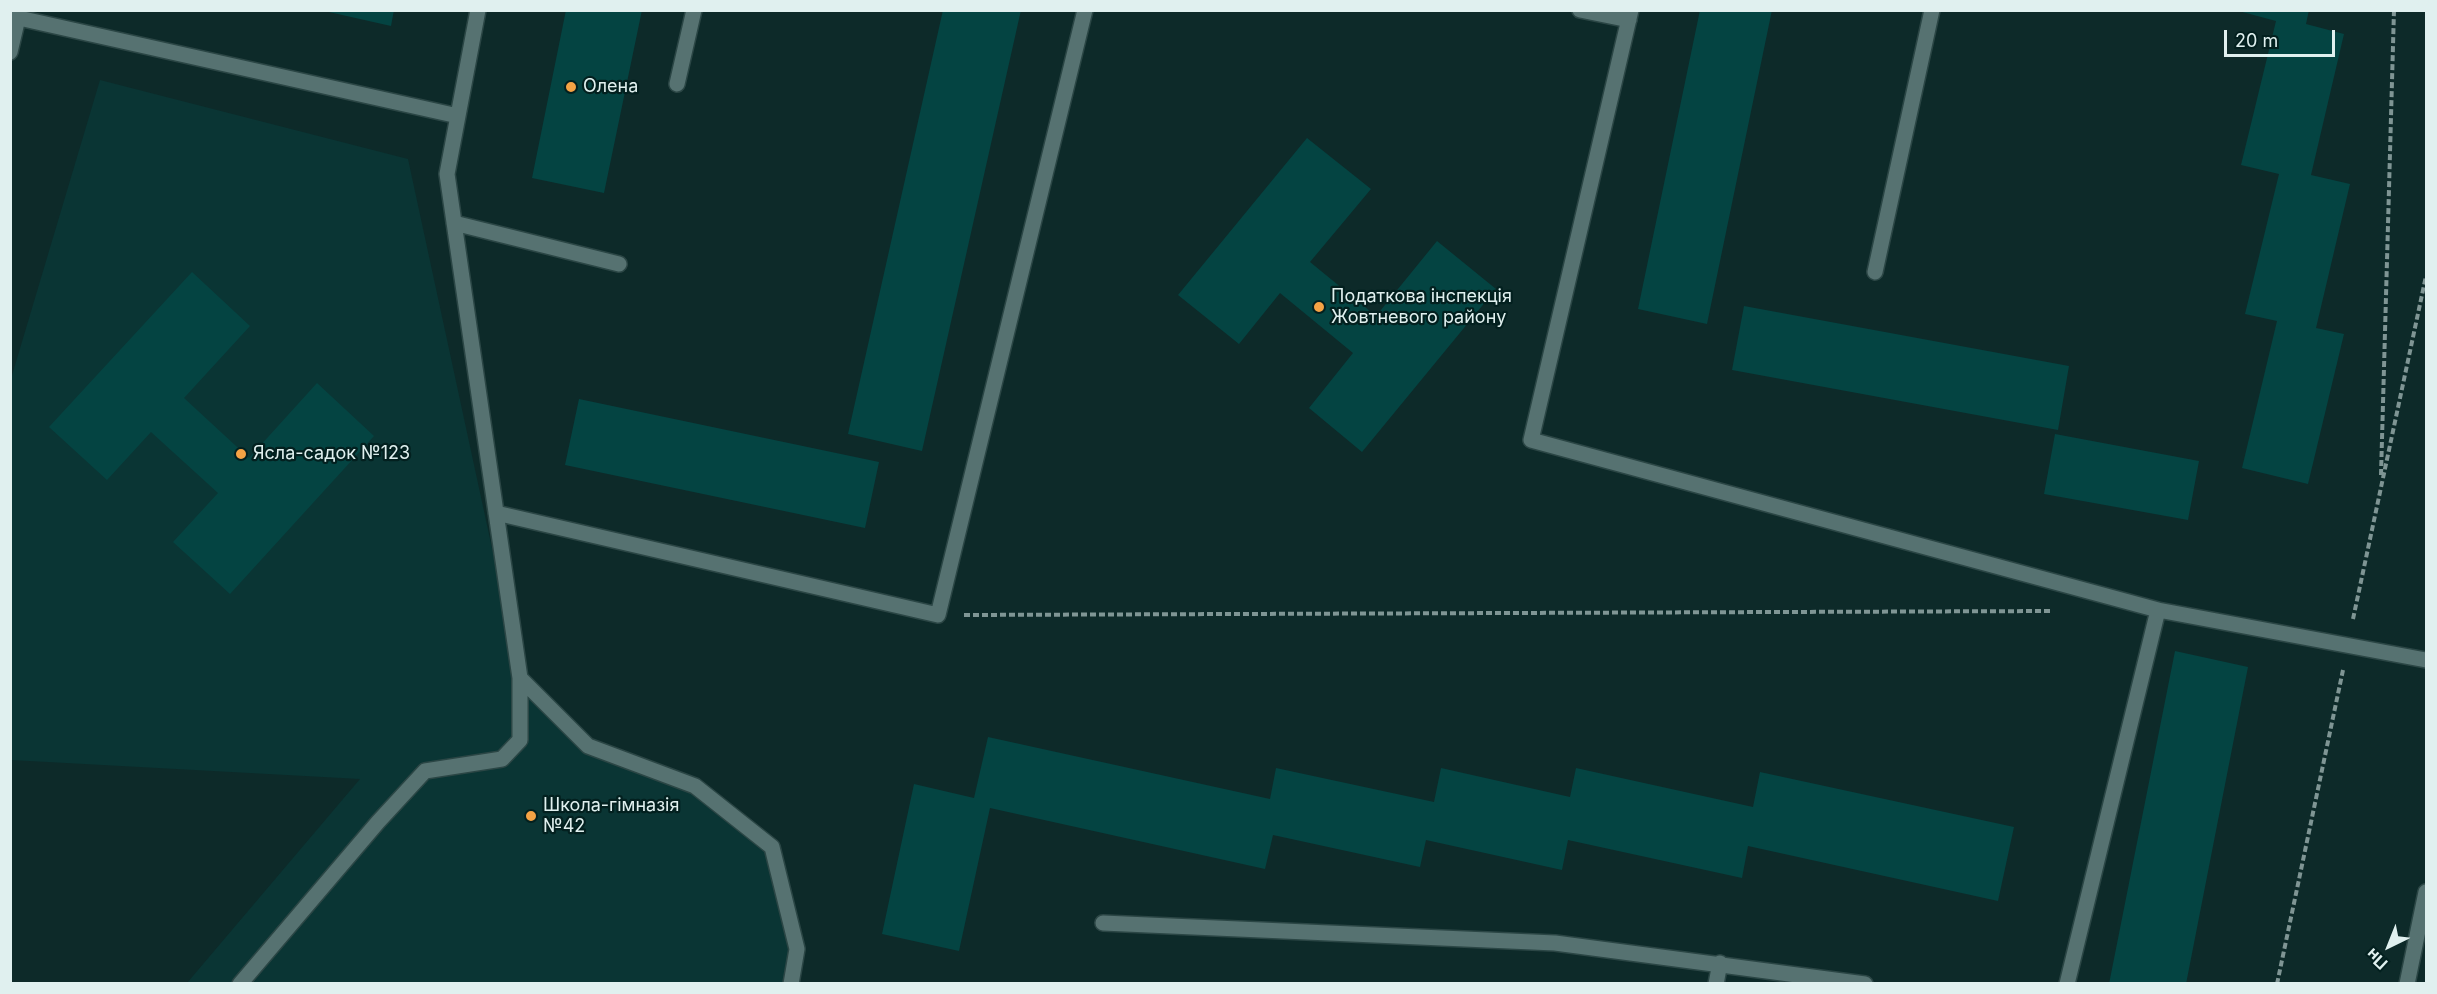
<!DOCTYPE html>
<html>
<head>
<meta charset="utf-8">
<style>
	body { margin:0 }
	#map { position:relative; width:2437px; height:994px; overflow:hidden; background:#0d2a29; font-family:Inter,sans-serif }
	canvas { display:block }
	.frame { position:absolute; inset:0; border:12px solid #e0f0ef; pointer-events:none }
	.north { position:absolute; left:2359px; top:916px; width:60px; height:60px; -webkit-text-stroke:4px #03201f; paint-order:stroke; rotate:223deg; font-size:16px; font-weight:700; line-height:24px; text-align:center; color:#e0f0ef }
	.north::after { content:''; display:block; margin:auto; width:21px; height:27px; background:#e0f0ef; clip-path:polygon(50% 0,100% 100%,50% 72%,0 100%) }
	.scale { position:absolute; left:2224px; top:30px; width:111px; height:27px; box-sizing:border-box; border:3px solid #e0f0ef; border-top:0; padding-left:8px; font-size:18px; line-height:21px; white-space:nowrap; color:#e0f0ef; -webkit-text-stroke:4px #03201f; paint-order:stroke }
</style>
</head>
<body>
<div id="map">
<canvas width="2437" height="994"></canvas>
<div class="frame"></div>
<div class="north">Пн</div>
<div class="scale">20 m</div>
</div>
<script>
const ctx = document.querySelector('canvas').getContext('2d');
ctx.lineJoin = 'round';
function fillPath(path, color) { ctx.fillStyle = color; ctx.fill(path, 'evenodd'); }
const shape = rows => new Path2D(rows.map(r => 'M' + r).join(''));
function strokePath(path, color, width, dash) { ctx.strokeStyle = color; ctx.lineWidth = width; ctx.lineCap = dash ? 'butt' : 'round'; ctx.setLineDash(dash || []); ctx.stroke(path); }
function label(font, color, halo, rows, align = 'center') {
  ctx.font = font + ' Inter,sans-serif'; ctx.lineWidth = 4.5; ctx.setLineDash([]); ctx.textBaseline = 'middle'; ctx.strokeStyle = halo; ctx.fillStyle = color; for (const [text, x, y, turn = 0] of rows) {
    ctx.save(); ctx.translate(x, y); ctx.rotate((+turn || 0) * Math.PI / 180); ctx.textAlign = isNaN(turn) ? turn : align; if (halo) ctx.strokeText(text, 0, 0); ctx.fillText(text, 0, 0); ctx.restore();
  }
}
const built = shape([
	[100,80,408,159,520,678,588,746,695,786,772,847,797,949,791,983,187,983,360,779,11,760,10,382]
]);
const building = shape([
	[320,10,394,10,391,26],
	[566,10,642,10,604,193,532,178],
	[943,10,1021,10,922,451,848,434],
	[1700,10,1772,10,1707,324,1638,309],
	[2235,10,2309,10,2306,24,2344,34,2311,175,2350,184,2316,328,2344,334,2308,484,2242,468,2277,321,2245,314,2279,174,2241,165,2276,21],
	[1307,138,1371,189,1310,262,1376,316,1437,241,1496,289,1362,452,1309,408,1353,353,1280,293,1239,344,1178,295],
	[192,272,250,326,184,398,249,458,317,383,374,436,230,594,173,542,218,493,151,432,107,480,49,427],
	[1744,306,2069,366,2058,430,1732,370],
	[579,399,879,462,865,528,565,465],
	[2055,434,2199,461,2188,520,2044,494],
	[2175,651,2248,667,2186,984,2109,984],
	[988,737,1270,799,1276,768,1434,802,1441,768,1570,797,1576,768,1753,807,1760,772,2014,827,1998,901,1748,846,1742,878,1568,840,1562,870,1426,840,1420,867,1273,835,1265,869,990,808,959,951,882,934,914,784,974,798]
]);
const path = shape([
	[2381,475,2394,10],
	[964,615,2052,611],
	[2353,619,2426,276],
	[2277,984,2343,670]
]);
const service = shape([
	[478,10,447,174,520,678,588,746,695,786,772,847,797,949,791,984],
	[1580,10,1629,20],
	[1631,10,1531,440,2158,610],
	[10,16,458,116],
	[10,52,18,18],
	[677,84,694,10],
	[454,223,619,264],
	[1875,272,1932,10],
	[496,513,938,615,1085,10],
	[1103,923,1555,943,1865,984],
	[240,984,378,822,425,771,502,759,520,740,520,678],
	[1716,984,1720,963],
	[2067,984,2158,610,2426,660]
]);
const tertiary = shape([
	[2407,984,2426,892]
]);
const markers = [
	[571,87,6,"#f5a345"],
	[1319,307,6,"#f5a345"],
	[241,454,6,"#f5a345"],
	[531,816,6,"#f5a345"]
];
const poiNames = [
	["Олена",583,87],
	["Податкова інспекція",1331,297],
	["Жовтневого району",1331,318],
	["Ясла-садок №123",253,454],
	["Школа-гімназія",543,806],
	["№42",543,827]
];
fillPath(built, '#0a3534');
fillPath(building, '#044442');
strokePath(service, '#2b4645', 18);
strokePath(tertiary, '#2b4645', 18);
strokePath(path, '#7f9594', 4, [6, 3]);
strokePath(service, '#567271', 15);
strokePath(tertiary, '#567271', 15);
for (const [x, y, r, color] of markers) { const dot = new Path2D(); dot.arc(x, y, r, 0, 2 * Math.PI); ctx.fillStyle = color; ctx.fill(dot); strokePath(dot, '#03201f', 2); }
label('18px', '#e0f0ef', '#03201f', poiNames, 'left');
</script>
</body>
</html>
